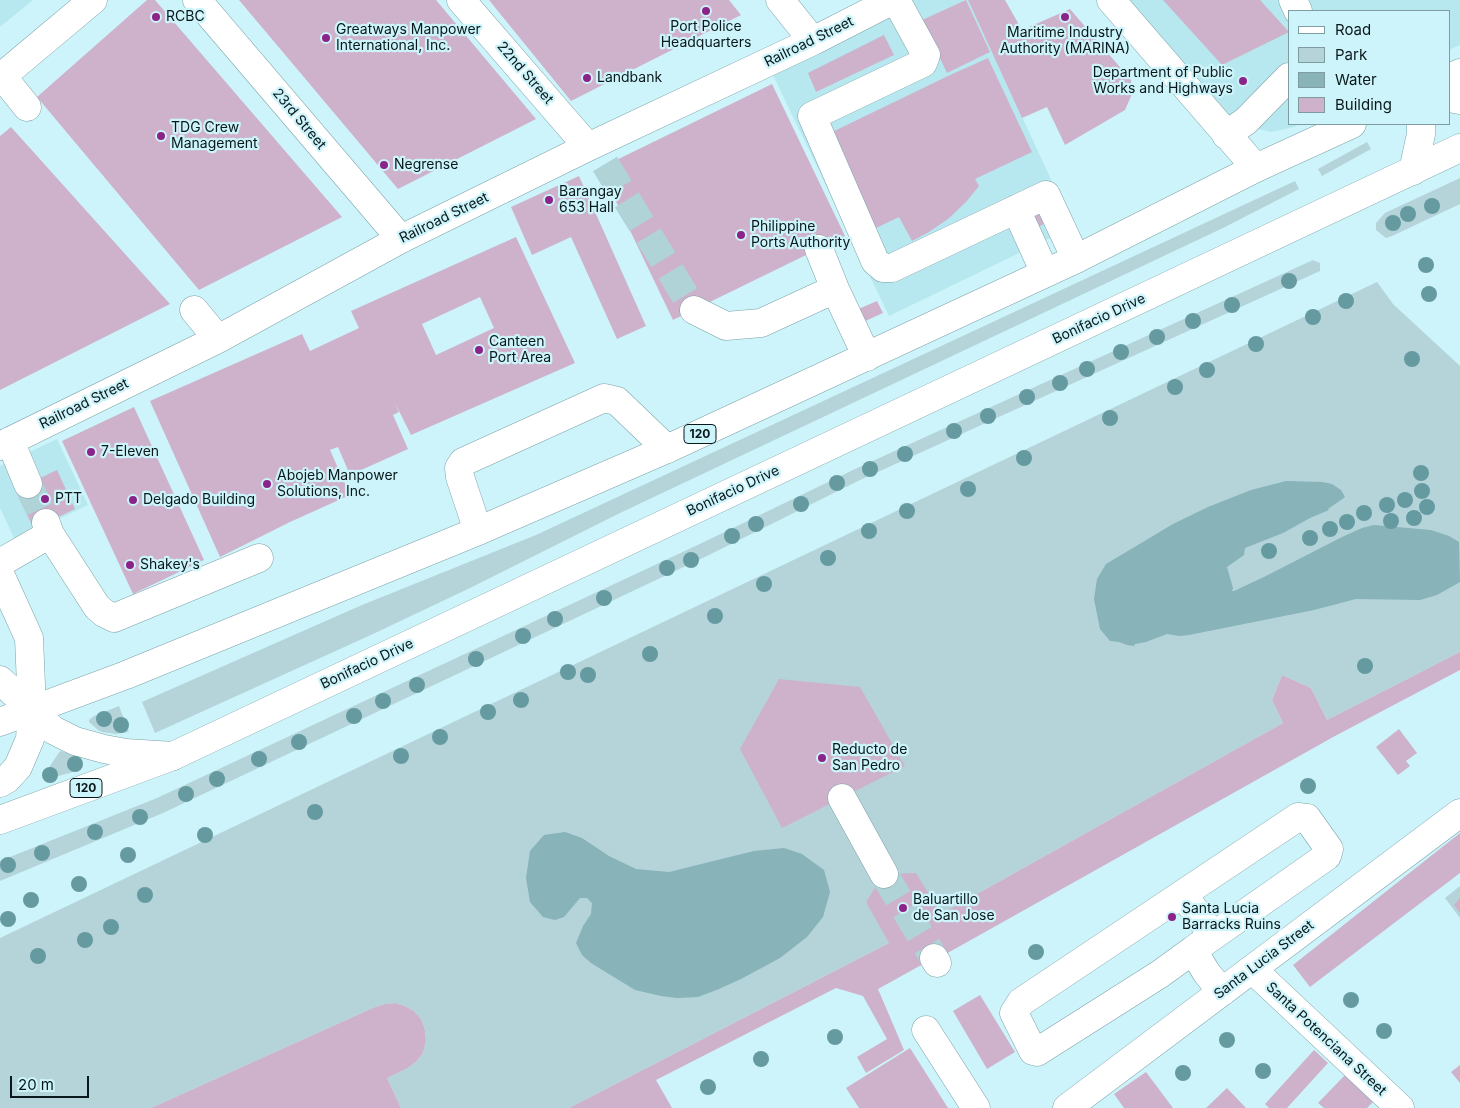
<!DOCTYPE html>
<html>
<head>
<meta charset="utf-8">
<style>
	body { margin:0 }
	#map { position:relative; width:1460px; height:1108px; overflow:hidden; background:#cdf4fa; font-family:Inter,sans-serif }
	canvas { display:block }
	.legend { position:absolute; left:1288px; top:10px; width:162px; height:115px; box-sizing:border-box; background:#cdf4fa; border:1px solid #7f9ca0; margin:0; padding:6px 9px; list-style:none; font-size:15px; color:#09181a }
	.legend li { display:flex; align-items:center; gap:10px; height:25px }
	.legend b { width:25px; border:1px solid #7f9ca0 }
	.scale { position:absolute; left:10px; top:1076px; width:79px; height:22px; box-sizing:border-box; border:2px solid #09181a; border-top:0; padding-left:6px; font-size:15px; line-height:18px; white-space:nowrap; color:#09181a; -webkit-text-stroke:4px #cdf4fa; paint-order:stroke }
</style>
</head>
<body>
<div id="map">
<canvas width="1460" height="1108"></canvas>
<ul class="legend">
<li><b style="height:6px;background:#fff"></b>Road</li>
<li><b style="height:14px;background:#b4d4d9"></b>Park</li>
<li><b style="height:14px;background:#87b3b9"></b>Water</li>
<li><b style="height:14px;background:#ceb2cc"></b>Building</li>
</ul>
<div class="scale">20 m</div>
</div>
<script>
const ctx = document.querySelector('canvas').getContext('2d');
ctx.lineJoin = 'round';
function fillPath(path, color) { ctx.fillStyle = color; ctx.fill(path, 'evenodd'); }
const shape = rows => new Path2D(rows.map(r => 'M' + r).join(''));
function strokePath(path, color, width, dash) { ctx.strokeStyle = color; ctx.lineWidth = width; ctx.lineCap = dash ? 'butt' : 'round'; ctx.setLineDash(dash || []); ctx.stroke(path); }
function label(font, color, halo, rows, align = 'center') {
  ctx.font = font + ' Inter,sans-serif'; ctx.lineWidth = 4.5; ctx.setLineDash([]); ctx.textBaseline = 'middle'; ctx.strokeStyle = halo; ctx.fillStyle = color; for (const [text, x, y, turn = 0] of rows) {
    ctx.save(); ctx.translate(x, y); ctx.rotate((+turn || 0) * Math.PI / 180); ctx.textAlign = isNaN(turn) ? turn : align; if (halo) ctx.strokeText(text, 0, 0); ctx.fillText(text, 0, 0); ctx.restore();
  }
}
const built = shape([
	[0,0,33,0,0,27],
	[909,0,968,0,1073,227,889,316,770,69],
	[1127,0,1460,0,1460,45,1449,50,1449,11,1289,11,1289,124,1300,124,1294,127,1271,132,1241,125,1223,112],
	[57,439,88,505,15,540,0,508,0,466]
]);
const green = shape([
	[1367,142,1371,149,1322,176,1318,169],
	[1460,178,1460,204,1392,236,1386,238,1376,230,1376,223,1385,213],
	[1295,181,1299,189,1223,228,620,513,470,588,373,634,155,733,142,702,362,605,536,535],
	[1313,260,1320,263,1320,271,858,481,709,555,163,813,0,881,0,861,157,798,704,542,853,470],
	[1377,282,1393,304,1460,366,1460,652,1327,720,1311,688,1282,675,1272,700,1283,723,889,943,569,1108,401,1108,387,1078,406,1069,416,1062,423,1053,426,1041,425,1030,421,1019,414,1011,405,1006,395,1003,385,1004,375,1007,151,1108,0,1108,0,938],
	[119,706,129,732,116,734,102,732,98,730,89,722,89,720,94,716],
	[60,751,78,756,82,765,80,769,73,772,44,780,44,775],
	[1460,886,1460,918,1445,898]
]);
const water = shape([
	[1286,481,1322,482,1332,484,1341,490,1345,497,1328,509,1329,510,1310,518,1283,533,1245,548,1244,555,1227,567,1233,588,1232,591,1234,591,1264,577,1342,537,1362,528,1374,525,1431,530,1449,536,1459,542,1460,582,1437,595,1420,600,1356,599,1314,610,1189,635,1180,636,1167,634,1146,642,1135,644,1134,646,1127,645,1119,642,1110,641,1100,629,1094,599,1097,579,1106,564,1173,524,1208,507,1251,490],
	[565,832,582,838,609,856,636,869,669,872,754,851,784,848,802,854,824,870,830,892,823,917,807,937,780,958,741,979,719,989,698,997,677,998,661,996,635,990,591,963,582,955,576,943,583,926,591,914,592,903,587,898,580,898,564,917,555,920,543,917,530,902,526,878,530,851,544,835]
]);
const building = shape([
	[147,0,155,0,342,217,199,290,37,97],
	[239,0,436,0,536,119,398,189],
	[489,0,729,0,741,15,571,101],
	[966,0,990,52,947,73,922,20],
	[968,0,1005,0,1022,30,1070,9,1131,80,1132,94,1125,110,1065,145,1047,107,1022,118],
	[1163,0,1260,0,1289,32,1222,65],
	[884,35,894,55,816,92,808,73],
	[988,58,1032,152,975,179,979,186,966,202,948,219,929,232,912,241,899,217,872,230,828,134,948,76],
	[772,84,845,236,673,320,600,168],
	[11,127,170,304,0,390,0,136],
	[579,176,646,326,617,339,571,237,532,255,511,207],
	[1047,209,1052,220,1036,228,1031,216],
	[516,237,575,363,411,435,394,401,399,412,393,415,408,449,350,475,338,447,330,450,350,495,290,522,220,557,150,401,302,334,310,351,359,328,351,311],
	[480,297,494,328,436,355,422,324],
	[877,301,883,313,861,323,856,310],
	[134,407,204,560,133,594,62,441],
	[57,470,75,509,34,529,15,490],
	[1460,652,1460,670,1335,736,944,955,934,958,878,989,904,1050,866,1073,857,1057,887,1039,863,996,836,988,656,1080,672,1108,569,1108,889,943,866,902,884,874,916,873,941,914,1283,723,1272,700,1282,675,1311,688,1327,720],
	[779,679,860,687,905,766,782,828,740,749],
	[1399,729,1417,753,1406,761,1410,766,1398,775,1376,747],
	[1460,833,1460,873,1310,987,1293,965],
	[1460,898,1460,913,1454,905],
	[980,995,1015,1052,987,1069,953,1011],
	[395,1003,405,1006,414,1011,421,1019,425,1030,426,1041,423,1053,416,1062,406,1069,387,1078,401,1108,151,1108,375,1007,385,1004],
	[910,1048,948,1108,859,1108,846,1088],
	[1314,1050,1328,1063,1287,1108,1269,1108,1265,1104],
	[1460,1065,1460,1083,1451,1072],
	[1146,1072,1173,1108,1124,1108,1114,1094],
	[1345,1075,1373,1102,1367,1108,1324,1108,1318,1103],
	[1227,1088,1246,1108,1206,1108]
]);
const minorTunnel = shape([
	[605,164,694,310],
	[28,484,46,523],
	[884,874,934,958]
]);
const minor = shape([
	[197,0,401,239],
	[461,0,588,147],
	[780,0,813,41],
	[896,0,926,55,923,63,812,116,875,261,883,268,892,268,1046,195,1076,259],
	[1111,0,1256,168],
	[1293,0,1298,11],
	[2,76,27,107],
	[0,78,93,0],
	[1449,98,1460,100],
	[1226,135,1246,121,1289,77],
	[1413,171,1421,134,1421,124],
	[1016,209,1045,273],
	[819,249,835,289,867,357],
	[194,310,218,339],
	[694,310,726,326,761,323,835,289],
	[10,441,28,484],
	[0,446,218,339,401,239,588,147,813,41,893,0],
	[478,531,460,477,459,468,463,462,604,398,617,401,667,449],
	[50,534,97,607,104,613,114,618,259,558],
	[0,563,50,534,46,523],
	[0,574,29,638,32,709,30,739,18,767,7,779,0,783],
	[0,680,53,730,75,741,104,749,126,753,173,756],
	[842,798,884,874],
	[1183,894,1213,936],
	[1193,950,1327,856,1329,849,1307,818,1298,817,1021,1002,1014,1013,1033,1051,1037,1052,1160,974,1193,950,1206,972,1222,992],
	[934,958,937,963],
	[1252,969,1400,1108],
	[926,1030,976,1108],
	[1067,1108,1460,813]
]);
const highway = shape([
	[1449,78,1460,73],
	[0,722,126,675,478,531,667,449,1076,259,1256,168,1352,124],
	[0,820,173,756,1460,148]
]);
const trees = [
	[1432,206],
	[1408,214],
	[1393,223],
	[1426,265],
	[1289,281],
	[1429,294],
	[1346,301],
	[1232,305],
	[1313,317],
	[1193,321],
	[1157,337],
	[1256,344],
	[1121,352],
	[1412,359],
	[1087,369],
	[1207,370],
	[1060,383],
	[1175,387],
	[1027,397],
	[988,416],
	[1110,418],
	[954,431],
	[905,454],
	[1024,458],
	[870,469],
	[1421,473],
	[837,483],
	[968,489],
	[1422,491],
	[1405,500],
	[801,504],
	[1387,505],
	[1427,507],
	[907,511],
	[1364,513],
	[1414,518],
	[1391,521],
	[1347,522],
	[756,524],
	[1330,529],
	[869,531],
	[732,536],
	[1310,538],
	[1269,551],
	[828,558],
	[691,560],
	[667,568],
	[764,584],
	[604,598],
	[715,616],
	[555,619],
	[523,636],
	[650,654],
	[476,659],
	[1365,666],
	[568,672],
	[588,675],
	[417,685],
	[521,700],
	[383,701],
	[488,712],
	[354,716],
	[104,719],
	[121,725],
	[440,737],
	[299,742],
	[401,756],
	[259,759],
	[75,764],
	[50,775],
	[217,779],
	[1308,786],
	[186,794],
	[315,812],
	[140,817],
	[95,832],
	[205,835],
	[42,853],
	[128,855],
	[8,865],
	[79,884],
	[145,895],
	[31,900],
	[8,919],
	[111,927],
	[85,940],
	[1036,952],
	[38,956],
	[1351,1000],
	[1384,1031],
	[835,1037],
	[1227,1040],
	[761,1059],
	[1263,1071],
	[1183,1073],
	[708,1087]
];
const markers = [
	[706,11,5,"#8b2389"],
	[156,17,5,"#8b2389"],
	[1065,17,5,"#8b2389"],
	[326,38,5,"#8b2389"],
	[587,78,5,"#8b2389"],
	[1243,81,5,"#8b2389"],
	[161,136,5,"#8b2389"],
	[384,165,5,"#8b2389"],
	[549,200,5,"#8b2389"],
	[741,235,5,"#8b2389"],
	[479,350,5,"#8b2389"],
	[91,452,5,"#8b2389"],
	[267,484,5,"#8b2389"],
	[45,499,5,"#8b2389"],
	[133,500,5,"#8b2389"],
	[130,565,5,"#8b2389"],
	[822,758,5,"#8b2389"],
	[903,908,5,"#8b2389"],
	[1172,917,5,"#8b2389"]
];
const shields = [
	[700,434,32],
	[86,788,32]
];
const shieldNames = [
	["120",700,434],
	["120",86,788]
];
const poiNames = [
	["RCBC",166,17],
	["Port Police",706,27,"center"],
	["Headquarters",706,43,"center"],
	["Greatways Manpower",336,30],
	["International, Inc.",336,46],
	["Maritime Industry",1065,33,"center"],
	["Authority (MARINA)",1065,49,"center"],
	["Department of Public",1233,73,"right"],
	["Works and Highways",1233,89,"right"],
	["Landbank",597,78],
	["TDG Crew",171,128],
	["Management",171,144],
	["Negrense",394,165],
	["Barangay",559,192],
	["653 Hall",559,208],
	["Philippine",751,227],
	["Ports Authority",751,243],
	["Canteen",489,342],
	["Port Area",489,358],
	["7-Eleven",101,452],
	["Abojeb Manpower",277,476],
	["Solutions, Inc.",277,492],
	["PTT",55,499],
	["Delgado Building",143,500],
	["Shakey's",140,565],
	["Reducto de",832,750],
	["San Pedro",832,766],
	["Baluartillo",913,900],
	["de San Jose",913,916],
	["Santa Lucia",1182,909],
	["Barracks Ruins",1182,925]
];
const streetNames = [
	["Railroad Street",809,42,-26],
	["22nd Street",525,73,49],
	["23rd Street",299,119,50],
	["Railroad Street",444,218,-26],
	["Bonifacio Drive",1099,319,-25],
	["Railroad Street",84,404,-26],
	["Bonifacio Drive",733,491,-25],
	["Bonifacio Drive",367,664,-25],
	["Santa Lucia Street",1264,960,-37],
	["Santa Potenciana Street",1326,1039,43]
];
fillPath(built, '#b7e8ef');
fillPath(green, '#b4d4d9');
fillPath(water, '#87b3b9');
fillPath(building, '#ceb2cc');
strokePath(minorTunnel, '#b0d3d8', 28, [28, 14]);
strokePath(minor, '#7da2a8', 29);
strokePath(highway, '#7da2a8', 29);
strokePath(minor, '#fff', 28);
strokePath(highway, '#fff', 28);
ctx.fillStyle = '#659aa1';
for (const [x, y] of trees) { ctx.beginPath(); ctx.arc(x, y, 8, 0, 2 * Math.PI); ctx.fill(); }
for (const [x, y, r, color] of markers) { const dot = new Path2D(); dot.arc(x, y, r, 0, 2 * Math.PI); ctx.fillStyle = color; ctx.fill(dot); strokePath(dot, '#cdf4fa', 2); }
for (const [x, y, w] of shields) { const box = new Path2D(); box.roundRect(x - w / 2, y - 9.5, w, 19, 4); ctx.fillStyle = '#cdf4fa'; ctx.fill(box); strokePath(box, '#09181a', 1); }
label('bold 12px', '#09181a', null, shieldNames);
label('14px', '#09181a', '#cdf4fa', poiNames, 'left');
label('14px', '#09181a', '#cdf4fa', streetNames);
</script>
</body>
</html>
